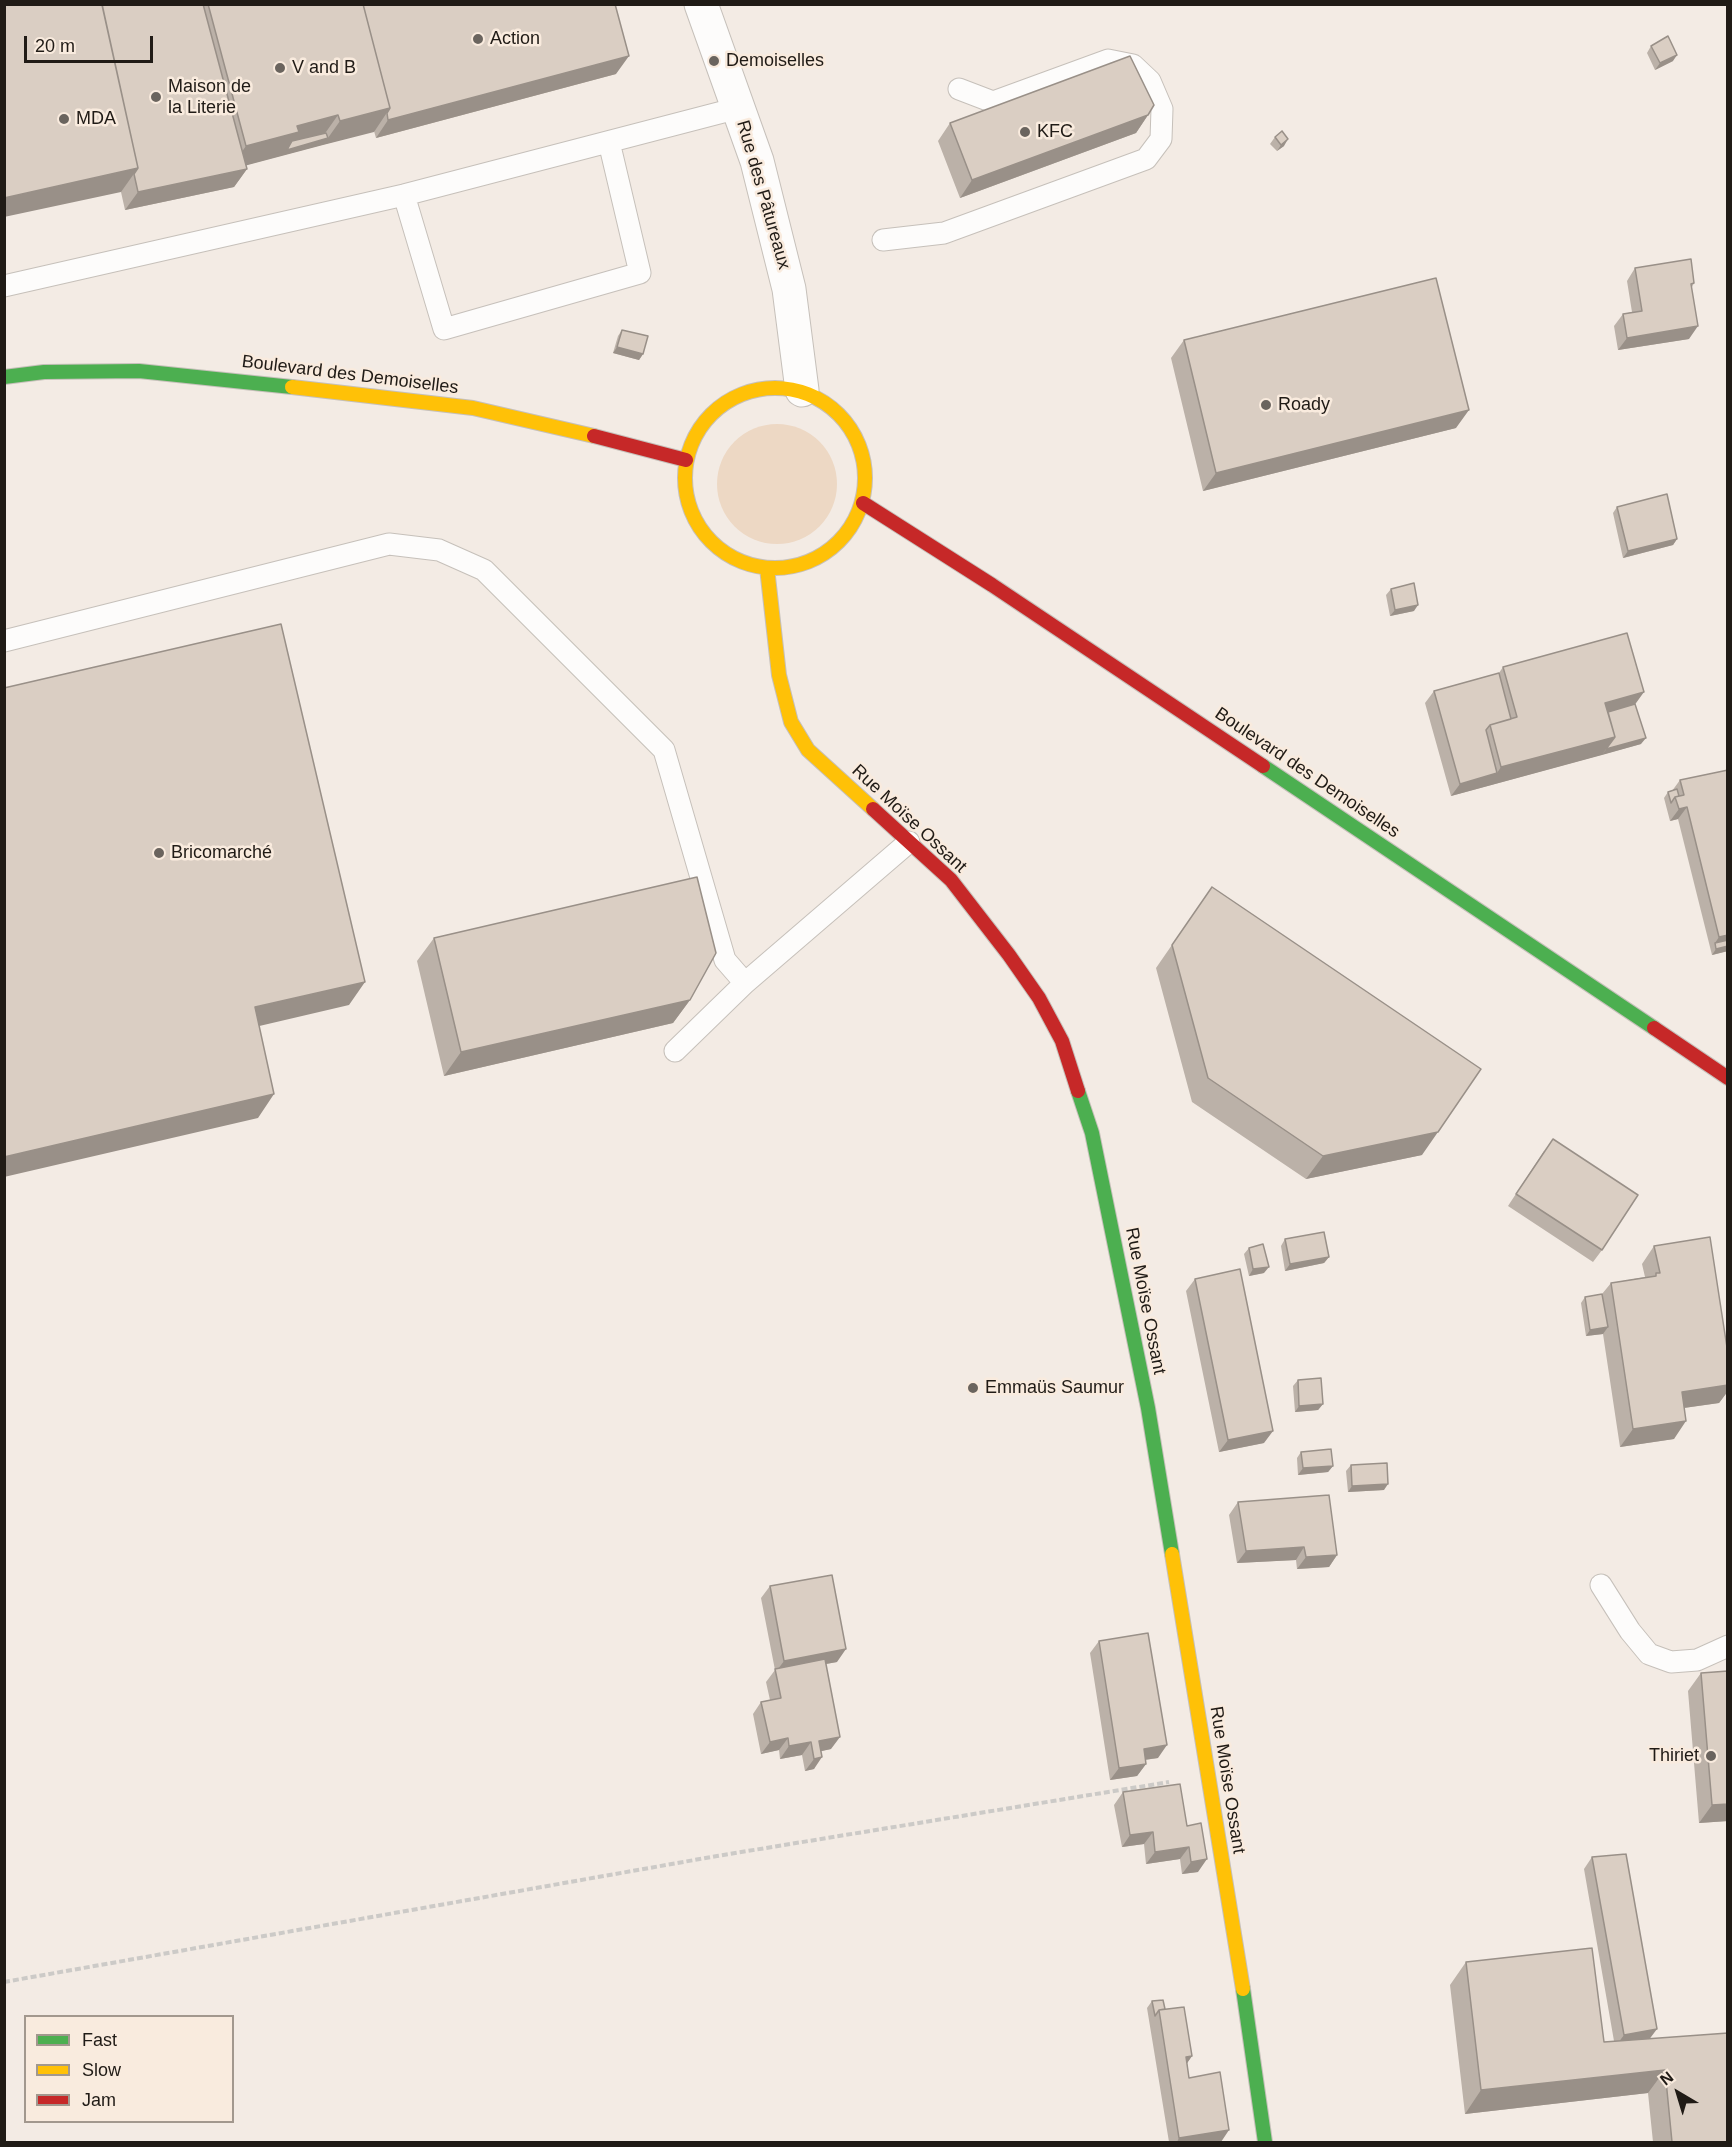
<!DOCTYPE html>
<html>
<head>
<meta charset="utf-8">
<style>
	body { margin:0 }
	#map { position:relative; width:1732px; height:2147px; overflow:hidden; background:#f3ebe4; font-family:Helvetica,sans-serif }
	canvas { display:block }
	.frame { position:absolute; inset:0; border:6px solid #201b16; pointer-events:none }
	.legend { position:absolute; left:24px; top:2015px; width:210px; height:108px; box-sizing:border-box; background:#f9ebde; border:2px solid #a2988e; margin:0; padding:8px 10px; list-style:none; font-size:18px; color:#201b16 }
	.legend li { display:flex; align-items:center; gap:12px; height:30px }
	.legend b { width:30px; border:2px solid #a2988e }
	.north { position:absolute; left:1648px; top:2063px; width:60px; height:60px; -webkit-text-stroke:4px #f9ebde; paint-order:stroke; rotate:322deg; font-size:16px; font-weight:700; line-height:24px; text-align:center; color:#201b16 }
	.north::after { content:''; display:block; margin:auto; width:21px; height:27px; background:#201b16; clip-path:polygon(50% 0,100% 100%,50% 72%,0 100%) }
	.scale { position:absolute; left:24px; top:36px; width:129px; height:27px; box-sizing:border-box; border:3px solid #201b16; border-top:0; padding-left:8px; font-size:18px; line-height:21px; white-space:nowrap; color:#201b16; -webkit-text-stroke:4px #f9ebde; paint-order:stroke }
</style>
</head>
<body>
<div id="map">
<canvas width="1732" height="2147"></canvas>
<div class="frame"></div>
<ul class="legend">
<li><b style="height:8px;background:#4caf50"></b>Fast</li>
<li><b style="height:8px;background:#ffc107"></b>Slow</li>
<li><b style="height:8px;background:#c62828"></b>Jam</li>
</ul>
<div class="north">N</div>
<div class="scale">20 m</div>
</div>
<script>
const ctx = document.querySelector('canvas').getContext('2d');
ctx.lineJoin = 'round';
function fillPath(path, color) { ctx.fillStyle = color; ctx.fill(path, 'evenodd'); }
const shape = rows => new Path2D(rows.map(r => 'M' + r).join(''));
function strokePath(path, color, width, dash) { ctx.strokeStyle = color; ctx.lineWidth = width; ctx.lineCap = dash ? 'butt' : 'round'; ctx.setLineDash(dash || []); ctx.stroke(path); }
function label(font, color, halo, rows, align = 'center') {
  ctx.font = font + ' Helvetica,sans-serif'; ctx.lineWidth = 5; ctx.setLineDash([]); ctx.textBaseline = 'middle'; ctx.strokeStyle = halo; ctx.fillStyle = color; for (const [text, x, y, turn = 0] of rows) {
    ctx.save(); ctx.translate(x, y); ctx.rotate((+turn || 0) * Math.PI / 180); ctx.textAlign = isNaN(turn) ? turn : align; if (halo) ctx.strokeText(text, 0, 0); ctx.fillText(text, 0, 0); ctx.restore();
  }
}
const green = shape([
	'717 484a60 60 0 1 1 120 0a60 60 0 1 1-120 0Z'
]);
const path = shape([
	[4,1982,717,1856,1169,1782]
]);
const lane = shape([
	[404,195,444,329,640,273,609,142],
	[883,240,944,233,1146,159,1161,139,1162,109,1150,81,1133,65,1108,60,993,102,959,89],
	[4,286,404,195,738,108],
	[4,641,389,544,439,550,484,570,664,750,725,960,745,983,675,1051],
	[745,983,909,842],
	[1601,1585,1630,1631,1649,1654,1671,1662,1697,1660,1728,1646]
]);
const street = shape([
	[701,4,757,161,789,289,802,390]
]);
const fast = shape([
	[4,377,44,372,139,371,292,387],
	[1263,766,1654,1028],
	[1078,1091,1092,1133,1148,1408,1172,1554],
	[1243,1989,1265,2142]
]);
const slow = shape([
	[292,387,473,408,594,436],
	'685 478a90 90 0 1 1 180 0a90 90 0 1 1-180 0Z',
	[767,568,779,675,791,722,808,750,873,809],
	[1172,1554,1243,1989]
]);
const jam = shape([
	[594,436,686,460],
	[863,503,992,585,1263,766],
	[873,809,951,880,1009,955,1039,998,1062,1041,1078,1091],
	[1654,1028,1728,1078]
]);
const wall = shape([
	[105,4,615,4,616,74,376,138,374,131,246,165,247,169,234,187,125,210,121,192,102,5],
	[1651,46,1673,61,1655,70,1647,53],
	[1148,115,1136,133,960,198,938,141,950,123],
	[1275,137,1284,146,1277,151,1270,144],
	[1635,268,1694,283,1692,287,1689,339,1618,350,1614,326,1623,314,1632,312,1627,281],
	[622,330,643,354,639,360,613,353,618,336],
	[1184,340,1456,428,1203,491,1171,358],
	[1617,507,1677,539,1673,545,1623,558,1613,513],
	[1391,589,1414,611,1390,616,1386,595],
	[1503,667,1635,704,1641,744,1451,796,1425,703,1434,691,1499,673],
	[1680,780,1728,951,1712,955,1678,819,1670,821,1664,798,1668,792,1672,791],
	[1212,887,1422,1155,1306,1179,1192,1102,1156,968],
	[434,938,690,1000,673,1023,444,1076,417,961],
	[1544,1151,1602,1250,1593,1262,1508,1206],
	[1285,1239,1329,1257,1324,1263,1285,1271,1281,1246],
	[1654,1246,1728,1354,1728,1391,1719,1403,1684,1408,1674,1439,1620,1447,1603,1334,1586,1336,1581,1303,1585,1297,1602,1294,1611,1283,1645,1277,1642,1264],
	[1249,1248,1264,1273,1249,1276,1244,1254],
	[1195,1279,1264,1443,1219,1452,1186,1291],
	[1298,1380,1323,1404,1318,1410,1295,1412,1293,1386],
	[1301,1452,1333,1466,1328,1472,1298,1475,1297,1458],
	[1351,1465,1384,1490,1348,1492,1346,1471],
	[1238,1502,1337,1555,1329,1567,1297,1569,1296,1560,1237,1563,1229,1515],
	[770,1586,837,1662,826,1664,831,1749,821,1751,814,1769,805,1771,802,1755,780,1759,779,1750,761,1754,753,1714,761,1702,770,1700,766,1682,775,1670,761,1598],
	[1099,1641,1158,1758,1145,1760,1146,1764,1137,1776,1110,1780,1090,1653],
	[1701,1673,1728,1821,1699,1823,1688,1691],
	[1123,1792,1187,1826,1198,1872,1182,1874,1180,1859,1146,1864,1144,1844,1122,1847,1114,1805],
	[1592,1857,1650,2039,1728,2142,1653,2142,1648,2093,1465,2114,1450,1985,1466,1962,1604,2042,1614,2041,1584,1869],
	[1152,2001,1165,2009,1192,2056,1187,2063,1189,2078,1221,2142,1169,2142,1147,2008]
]);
const shadedWall = shape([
	[1677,55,1673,61,1655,70,1660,63],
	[629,56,616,74,376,138,388,120],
	[390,108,374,132,323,145,340,121],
	[338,115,321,139,328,138,323,145,229,170,246,146,297,126],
	[1148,115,1136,133,960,198,972,180],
	[1288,139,1284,146,1277,151,1281,145],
	[138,168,121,192,4,217,4,198],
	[247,169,234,187,125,210,138,192],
	[1698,326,1689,339,1618,350,1627,338],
	[617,347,643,354,639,360,613,353],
	[1469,410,1456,428,1203,491,1216,473],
	[1677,539,1673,545,1623,558,1628,551],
	[1418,605,1414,611,1390,616,1395,610],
	[1644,692,1631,710,1598,720,1605,703],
	[1615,737,1602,755,1451,796,1460,784,1497,773,1501,767],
	[1646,738,1641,744,1602,755,1606,749],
	[1687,807,1678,819,1670,821,1679,809],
	[1728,935,1728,946,1715,943,1719,937],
	[1728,946,1728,951,1712,955,1716,949],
	[365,982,349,1005,238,1031,255,1007],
	[690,1000,673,1023,444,1076,461,1052],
	[274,1094,258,1118,4,1177,4,1157],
	[1438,1132,1422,1155,1306,1179,1323,1156],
	[1329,1257,1324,1263,1285,1271,1290,1264],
	[1269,1267,1264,1273,1249,1276,1253,1269],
	[1608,1327,1603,1334,1586,1336,1590,1330],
	[1728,1385,1728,1391,1719,1403,1669,1410,1682,1392],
	[1323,1404,1318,1410,1295,1412,1299,1406],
	[1686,1421,1674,1439,1620,1447,1633,1429],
	[1273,1431,1264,1443,1219,1452,1228,1440],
	[1333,1466,1328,1472,1298,1475,1303,1468],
	[1388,1484,1384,1490,1348,1492,1352,1486],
	[1304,1547,1296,1560,1237,1563,1246,1551],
	[1337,1555,1329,1567,1297,1569,1306,1557],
	[846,1649,837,1662,775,1673,784,1661],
	[840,1737,831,1749,813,1753,819,1741],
	[788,1738,779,1750,761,1754,770,1742],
	[811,1742,802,1755,780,1759,789,1746],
	[1167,1745,1158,1758,1135,1761,1144,1749],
	[822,1757,814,1769,805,1771,814,1759],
	[1146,1764,1137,1776,1110,1780,1119,1768],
	[1728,1804,1728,1821,1699,1823,1712,1805],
	[1153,1832,1144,1844,1122,1847,1130,1835],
	[1189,1847,1180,1859,1146,1864,1155,1852],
	[1207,1859,1198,1872,1182,1874,1191,1862],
	[1657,2029,1648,2041,1615,2047,1624,2035],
	[1192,2056,1183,2069,1186,2057],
	[1665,2070,1648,2093,1465,2114,1481,2090],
	[1229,2130,1221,2142,1177,2142,1179,2138]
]);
const building = shape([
	[4,4,102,4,138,168,4,198,4,4],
	[105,4,203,4,247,169,138,192,134,174,138,168,102,5,105,4],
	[208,4,363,4,390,108,340,121,338,115,297,126,299,132,246,146,208,4],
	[363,4,615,4,629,56,388,120,387,113,390,108,363,4],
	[1668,36,1677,55,1660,63,1651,46,1668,36],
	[1130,56,1154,105,1148,115,972,180,950,123,1130,56],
	[1282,131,1288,139,1281,145,1275,137,1282,131],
	[326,133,328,138,287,150,292,141,326,133],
	[1691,259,1694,283,1691,284,1698,326,1627,338,1623,314,1642,311,1635,268,1691,259],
	[1436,278,1469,410,1216,473,1184,340,1436,278],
	[622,330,648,336,643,354,617,347,622,330],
	[1667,494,1677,539,1628,551,1617,507,1667,494],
	[1414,583,1418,605,1395,610,1391,589,1414,583],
	[281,624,365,982,255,1007,274,1094,4,1157,4,688,281,624],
	[1627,633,1644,692,1605,703,1615,737,1501,767,1490,725,1517,717,1503,667,1627,633],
	[1499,673,1511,719,1490,725,1486,730,1497,773,1460,784,1434,691,1499,673],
	[1635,704,1646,738,1606,749,1615,737,1608,712,1635,704],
	[1728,770,1728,935,1719,937,1687,807,1679,809,1675,797,1684,795,1680,780,1728,770],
	[1677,789,1679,796,1675,797,1671,803,1668,792,1677,789],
	[697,877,716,953,690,1000,461,1052,434,938,697,877],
	[1212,887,1481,1069,1438,1132,1323,1156,1208,1078,1172,945,1212,887],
	[1728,940,1728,946,1716,949,1715,943,1728,940],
	[1553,1139,1638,1195,1602,1250,1516,1194,1553,1139],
	[1324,1232,1329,1257,1290,1264,1285,1239,1324,1232],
	[1710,1237,1728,1354,1728,1385,1682,1392,1686,1421,1633,1429,1611,1283,1656,1276,1656,1273,1660,1273,1654,1246,1710,1237],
	[1263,1244,1269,1267,1253,1269,1249,1248,1263,1244],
	[1240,1269,1273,1431,1228,1440,1195,1279,1240,1269],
	[1602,1294,1608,1327,1590,1330,1585,1297,1602,1294],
	[1321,1378,1323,1404,1299,1406,1298,1380,1321,1378],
	[1331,1449,1333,1466,1303,1468,1301,1452,1331,1449],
	[1387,1463,1388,1484,1352,1486,1351,1465,1387,1463],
	[1329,1495,1337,1555,1306,1557,1304,1547,1246,1551,1238,1502,1329,1495],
	[832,1575,846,1649,784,1661,770,1586,832,1575],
	[1148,1633,1167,1745,1144,1749,1146,1764,1119,1768,1099,1641,1148,1633],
	[825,1659,840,1737,819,1741,822,1757,814,1759,811,1742,789,1746,788,1738,770,1742,761,1702,781,1698,775,1669,825,1659],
	[1728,1671,1728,1804,1712,1805,1701,1673,1728,1671],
	[1180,1784,1187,1826,1201,1823,1207,1859,1191,1862,1189,1847,1155,1852,1153,1832,1130,1835,1123,1792,1180,1784],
	[1626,1854,1657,2029,1624,2035,1592,1857,1626,1854],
	[1592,1948,1604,2042,1728,2033,1728,2142,1672,2142,1665,2070,1481,2090,1466,1962,1592,1948],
	[1163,2000,1165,2009,1159,2010,1155,2016,1152,2001,1163,2000],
	[1184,2007,1192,2056,1186,2057,1189,2078,1220,2072,1229,2130,1179,2138,1159,2010,1184,2007]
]);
const markers = [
	[478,39,6,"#6a645e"],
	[714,61,6,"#6a645e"],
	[280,68,6,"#6a645e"],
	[156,97,6,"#6a645e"],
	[64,119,6,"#6a645e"],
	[1025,132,6,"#6a645e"],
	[1266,405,6,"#6a645e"],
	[159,853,6,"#6a645e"],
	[973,1388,6,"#6a645e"],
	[1711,1756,6,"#6a645e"]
];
const poiNames = [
	["Action",490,39],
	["Demoiselles",726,61],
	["V and B",292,68],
	["Maison de",168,87],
	["la Literie",168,108],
	["MDA",76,119],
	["KFC",1037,132],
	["Roady",1278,405],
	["Bricomarché",171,853],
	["Emmaüs Saumur",985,1388],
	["Thiriet",1699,1756,"right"]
];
const streetNames = [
	["Rue des Pâtureaux",763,195,74],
	["Boulevard des Demoiselles",350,375,7],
	["Boulevard des Demoiselles",1307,773,34],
	["Rue Moïse Ossant",909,819,43],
	["Rue Moïse Ossant",1145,1301,79],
	["Rue Moïse Ossant",1227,1780,81]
];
fillPath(green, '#edd8c4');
strokePath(lane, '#c6c0ba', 23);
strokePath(street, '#c6c0ba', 35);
strokePath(fast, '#c6c0ba', 16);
strokePath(slow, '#c6c0ba', 16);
strokePath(jam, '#c6c0ba', 16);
strokePath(path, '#cccac7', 4, [6, 3]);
strokePath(lane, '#fdfcfb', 21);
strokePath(street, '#fdfcfb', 33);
strokePath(fast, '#4caf50', 14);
strokePath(slow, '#ffc107', 14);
strokePath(jam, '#c62828', 14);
fillPath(wall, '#bbb1a8');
fillPath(shadedWall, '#999088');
fillPath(building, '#dacec3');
strokePath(building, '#999088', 1.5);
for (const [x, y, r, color] of markers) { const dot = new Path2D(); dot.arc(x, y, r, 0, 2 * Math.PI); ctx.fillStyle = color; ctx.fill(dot); strokePath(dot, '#f9ebde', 2); }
label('18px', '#201b16', '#f9ebde', poiNames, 'left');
label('18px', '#201b16', '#f9ebde', streetNames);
</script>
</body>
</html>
